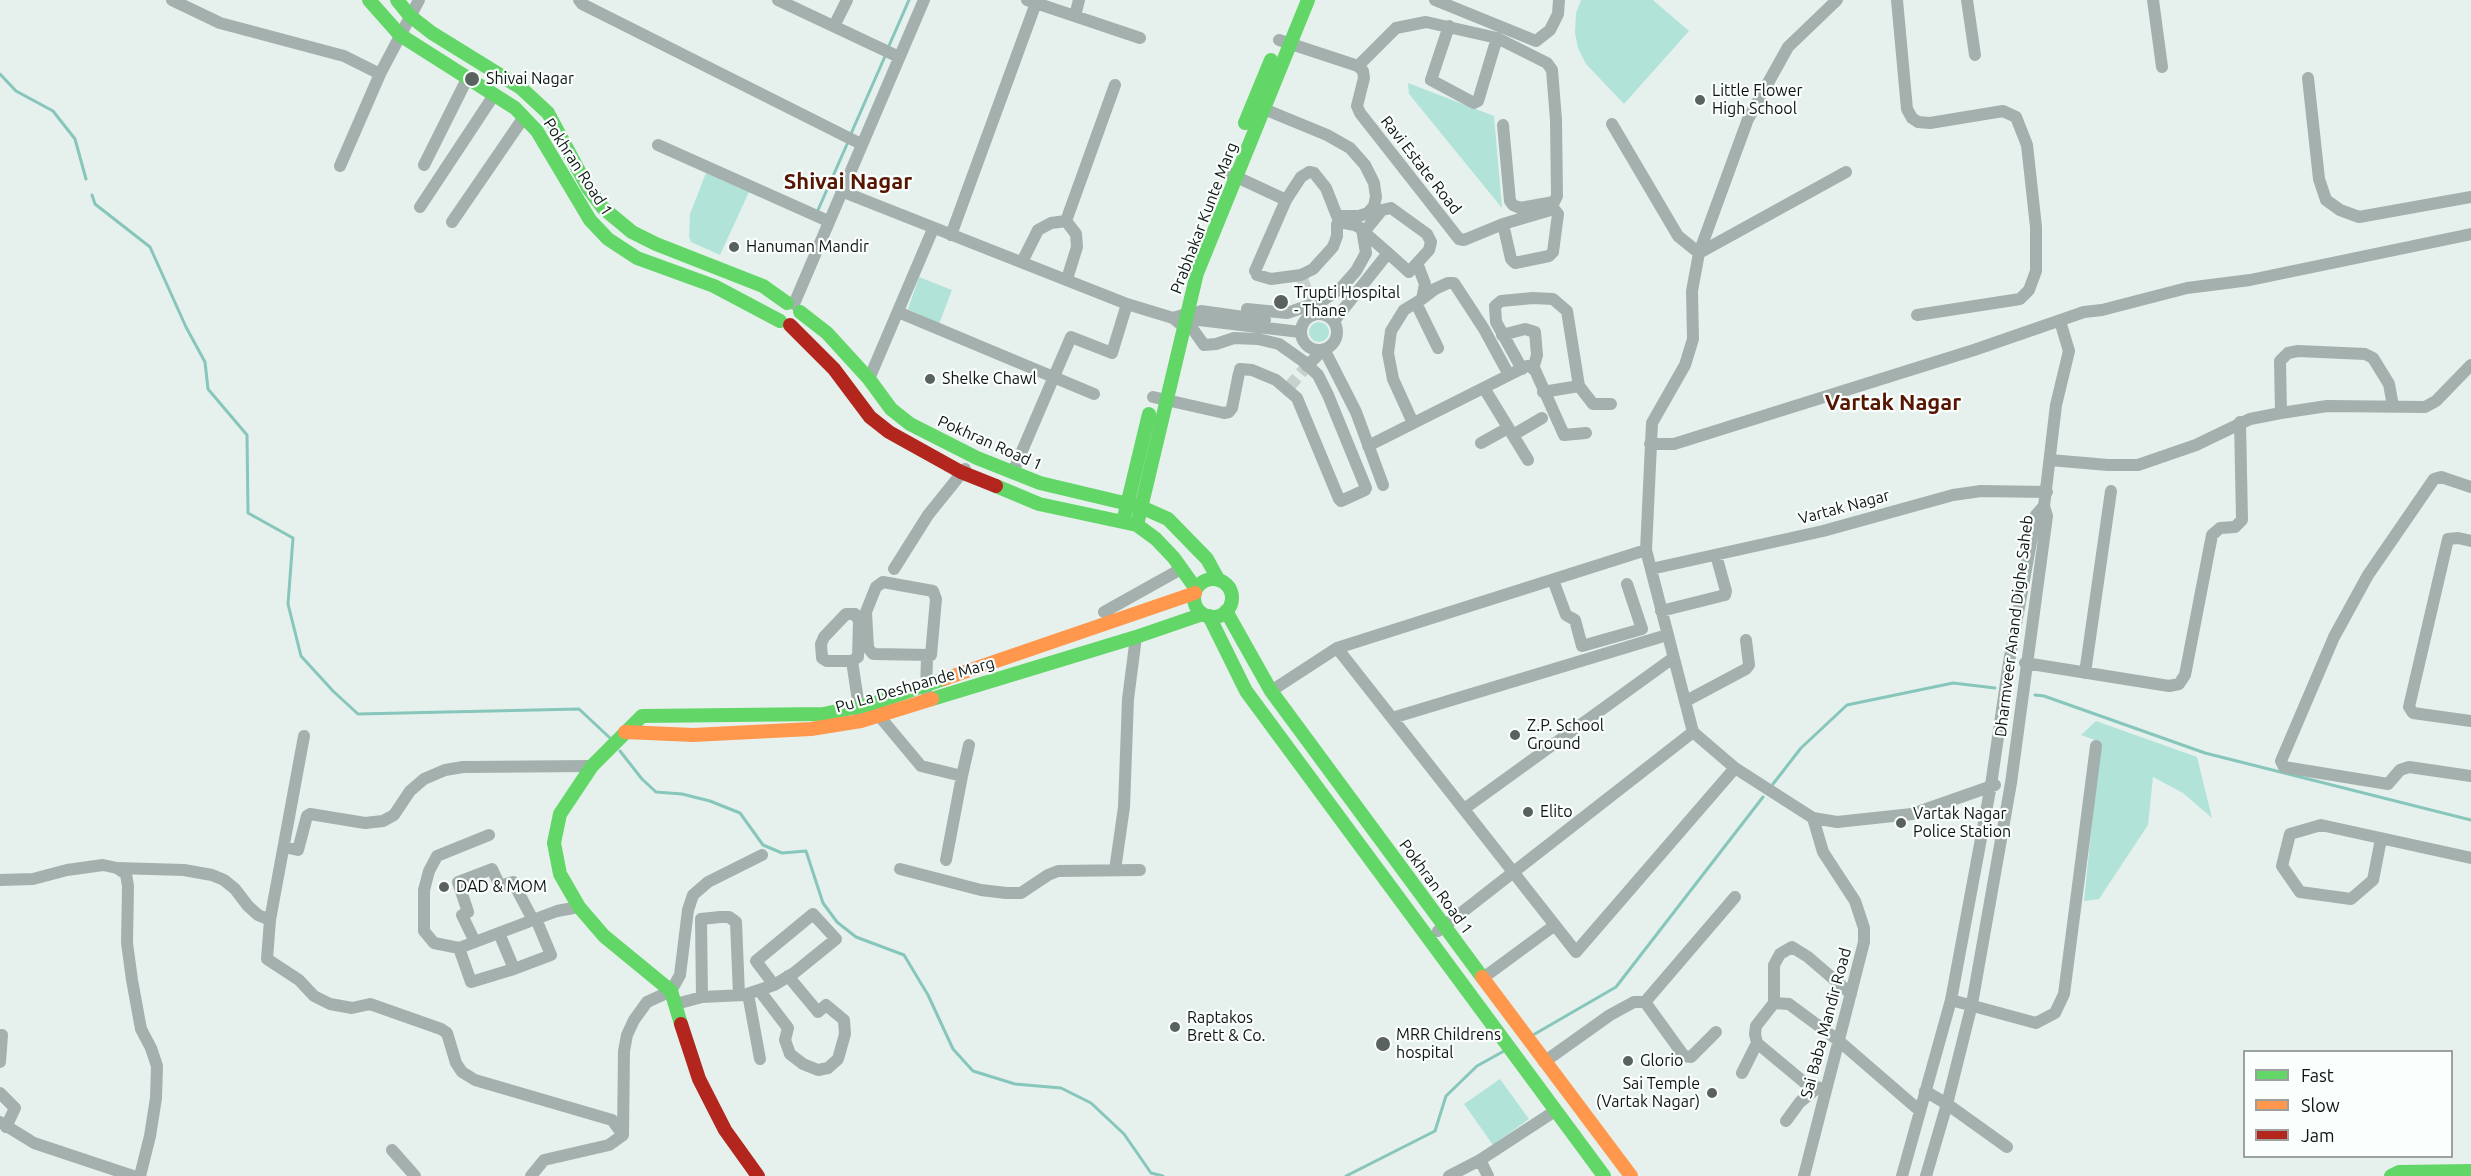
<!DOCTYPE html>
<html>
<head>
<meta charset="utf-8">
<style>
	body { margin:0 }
	#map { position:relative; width:2471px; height:1176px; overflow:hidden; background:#e6f1ee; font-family:Ubuntu,sans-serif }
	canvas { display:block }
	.legend { position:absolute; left:2243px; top:1050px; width:210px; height:108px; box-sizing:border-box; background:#fafefd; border:2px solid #9ca19f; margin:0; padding:8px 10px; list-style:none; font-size:18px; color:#0e1513 }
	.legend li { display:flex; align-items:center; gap:12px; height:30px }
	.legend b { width:30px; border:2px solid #9ca19f }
</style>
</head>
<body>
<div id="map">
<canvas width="2471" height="1176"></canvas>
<ul class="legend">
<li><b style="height:8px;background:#63d668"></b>Fast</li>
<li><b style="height:8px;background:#ff974d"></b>Slow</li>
<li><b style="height:8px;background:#b3261e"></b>Jam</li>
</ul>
</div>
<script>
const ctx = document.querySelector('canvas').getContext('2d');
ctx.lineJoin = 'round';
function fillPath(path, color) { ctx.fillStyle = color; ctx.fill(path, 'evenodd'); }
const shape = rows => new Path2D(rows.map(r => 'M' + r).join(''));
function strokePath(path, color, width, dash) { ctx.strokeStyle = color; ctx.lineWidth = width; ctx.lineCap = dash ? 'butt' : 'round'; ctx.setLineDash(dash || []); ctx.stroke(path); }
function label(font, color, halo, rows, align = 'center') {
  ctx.font = font + ' Ubuntu,sans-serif'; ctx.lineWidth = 4.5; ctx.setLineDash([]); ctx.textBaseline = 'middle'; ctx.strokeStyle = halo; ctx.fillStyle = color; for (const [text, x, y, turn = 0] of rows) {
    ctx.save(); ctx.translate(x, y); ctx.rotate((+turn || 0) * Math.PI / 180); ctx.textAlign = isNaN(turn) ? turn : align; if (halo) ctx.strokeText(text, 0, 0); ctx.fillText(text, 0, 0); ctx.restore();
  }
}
const green = shape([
	[1581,0,1653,0,1689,31,1624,104,1586,64,1578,48,1575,33,1576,13],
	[1408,83,1494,116,1502,208,1409,94],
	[706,173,749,192,720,255,691,242,689,237,690,214],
	[919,277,952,290,939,324,908,309],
	'1309 332a10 10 0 1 1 20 0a10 10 0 1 1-20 0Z',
	[2096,721,2197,757,2212,818,2183,793,2153,777,2148,825,2099,899,2084,901,2100,742,2081,735],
	[1500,1079,1529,1119,1493,1145,1464,1104]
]);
const stream = shape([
	[888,48,909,0],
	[0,74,16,91,53,111,75,139,86,179],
	[850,136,886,54],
	[92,195,95,204,150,247,186,327,205,362,208,389,247,435,248,513,293,538,288,604,301,656,333,691,358,714,579,709,610,738],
	[818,210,848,142],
	[2035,695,2044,696,2205,753,2471,820],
	[620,751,642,779,656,792,682,794,710,801,740,813,763,845,782,853,806,851,823,903,837,922,856,937,904,955,928,995,953,1049,973,1071,1015,1084,1061,1088,1091,1103,1124,1134,1151,1173,1163,1176],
	[1773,784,1801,748,1847,705,1953,683,1995,688],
	[1533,1035,1616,987,1763,797],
	[1346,1176,1435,1131,1446,1096,1477,1066,1504,1051]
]);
const streetTunnel = shape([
	[1302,278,1312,307],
	[1289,387,1307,366]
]);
const street = shape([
	[172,0,220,23,344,56,380,74],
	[579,0,582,4,861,144],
	[778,0,899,57],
	[1027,0,1140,38],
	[1435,0,1536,41,1550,30,1558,14,1559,0],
	[1897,0,1907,109,1912,118,1918,122,1930,123,2003,111,2016,117,2027,145,2036,227,2036,271,2029,290,2020,299,1917,315],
	[1967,0,1975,55],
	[2153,0,2162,67],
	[1075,16,1079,0],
	[834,26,847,0],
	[1449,26,1431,80,1474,103,1478,101,1497,38],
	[1279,40,1358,66,1363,71,1364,78,1357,106,1360,113,1459,239,1464,240,1503,224,1511,259,1515,263,1549,256,1553,252,1558,214,1554,209,1503,224],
	[1358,66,1396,28,1426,22,1497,38,1547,63,1552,70,1556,120,1557,196,1554,202,1520,208,1513,205,1510,201,1503,125],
	[2308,78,2319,179,2326,200,2340,210,2359,217,2471,197],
	[1612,124,1678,236,1699,253],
	[658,145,828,221],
	[424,165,467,79],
	[340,166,380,74,419,0],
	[1226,172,1286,200],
	[841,191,1127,304,1173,318,1186,314,1199,320,1300,332],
	[420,207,494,95],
	[452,222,524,117],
	[951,235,1036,3],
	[1699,253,1846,172],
	[1022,262,1038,230,1051,223,1066,221],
	[1255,271,1286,200,1301,177,1309,172,1314,173,1326,188,1337,216,1359,216,1368,213,1374,206,1376,197,1374,183,1365,165,1350,148,1327,135,1259,107],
	[1067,279,1077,247,1076,234,1066,221,1115,85],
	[1422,299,1435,289,1448,283,1454,283,1484,329,1509,375],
	[1416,303,1438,348],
	[794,304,924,0],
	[1247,309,1287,313,1322,301,1341,288,1356,271,1366,253,1362,229,1355,225,1339,222,1337,224,1337,236,1333,247,1313,269,1301,275,1271,279,1257,275],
	[898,312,1094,394],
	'1301 332a18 18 0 1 1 36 0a18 18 0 1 1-36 0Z',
	[1192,315,1201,311,1265,320],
	[1173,318,1183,326,1192,328,1204,345,1216,344,1234,338,1258,339,1279,344,1303,361,1318,375,1328,395,1366,488,1365,490,1341,501,1339,499,1297,398,1276,380,1252,370,1240,369],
	[1334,321,1388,253,1409,272,1429,250,1431,242,1427,234,1391,208,1382,210,1364,232,1388,253],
	[1502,335,1525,329,1535,332,1537,355,1533,369],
	[1307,366,1324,349,1356,412,1383,485],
	[1522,369,1496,322,1495,306,1501,301,1533,298,1553,299,1567,311,1579,386,1593,404,1611,404],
	[869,379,933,229],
	[1484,388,1528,460],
	[1543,392,1579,386],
	[1153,397,1224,413,1229,412,1232,408,1239,373],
	[2281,413,2280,361,2288,353,2298,351,2365,354,2373,358,2389,384,2393,406],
	[1413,423,1393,379,1388,353,1391,331,1404,310,1422,299,1425,284,1417,263],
	[1513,435,1542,418],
	[1481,443,1508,428],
	[1650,444,1674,444,1974,350,2084,312,2102,310,2187,288,2250,280,2471,234],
	[1368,446,1527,366,1531,366,1535,370,1564,435,1586,433],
	[2050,460,2108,465,2138,465,2196,445,2250,419,2281,413,2327,406,2425,407,2436,401,2471,365],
	[1013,472,1071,337,1112,353,1127,304],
	[2471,487,2441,477,2434,479,2368,575,2334,637,2281,761,2284,767,2388,784,2400,770,2409,767,2471,776],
	[2471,541,2458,538,2448,539,2409,707,2413,713,2471,721],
	[894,569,928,515,965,469],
	[1651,569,1823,531,1953,495,1981,491,2047,492],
	[1553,580,1566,615,1575,620,1582,646,1642,629,1627,584],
	[883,582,933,591,936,599,931,655,873,654,868,648,866,612,876,587,883,582],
	[1661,611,1725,595,1726,591,1716,555],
	[1104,612,1181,569],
	[846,614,855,614,859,621,858,657,852,661,827,661,822,658,821,644,824,637,846,614],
	[1337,648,1576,952,1735,768,1693,732,1646,550,1652,423,1685,365,1693,339,1692,291,1699,253,1748,119,1788,47,1837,0],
	[852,661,860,714],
	[2025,663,2169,686,2179,684,2185,675,2212,535,2220,528,2235,527,2242,520,2240,422],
	[2085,673,2111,491],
	[926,691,927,657],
	[1271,691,1337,648,1646,550],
	[1686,701,1746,669,1749,665,1746,640],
	[875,711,921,766,962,776,946,860],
	[1392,718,1667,635],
	[304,736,270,920,267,959,299,980,314,996,330,1004,352,1008,370,1004,441,1029,447,1033,456,1063,462,1072,475,1080,612,1120,623,1135,624,1051,627,1035,634,1020,647,1002,671,991,680,975,688,910,693,895,708,882,762,855],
	[1735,768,1813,818,1837,822,1912,814,1995,785],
	[962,776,969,745],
	[1464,809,1673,658],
	[2381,839,2373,880,2351,899,2300,892,2282,866,2290,834,2321,825,2471,858],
	[284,847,298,850,307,816,310,814,365,823,383,821,394,815,410,791,424,779,445,770,463,767,592,766],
	[117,868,184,870,212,875,224,880,235,889,248,906,258,915,270,920],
	[900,869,981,890,1006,893,1021,893,1048,875,1058,871,1140,870],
	[1115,870,1124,807,1128,699,1136,637],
	[0,880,33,879,67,870,103,865,117,868,126,874,128,886,127,943,132,980,141,1029,151,1048,157,1066,156,1098,150,1136,140,1176],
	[1438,931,1693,732],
	[499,933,514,969,471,982,459,948,557,911,579,907],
	[475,942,462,915,468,912,458,882,492,869,500,886,513,882,533,920],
	[459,948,434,943,424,931,424,890,429,871,437,856,489,835],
	[514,969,551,955,536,919],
	[1483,978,1555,925],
	[759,990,788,1028,785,1040,790,1054,803,1064,818,1070,828,1068,838,1059,845,1034,844,1020,826,1005,818,1012,788,976],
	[748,994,760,1059],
	[702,997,701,919,720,917,729,917,736,922,739,995],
	[1951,1000,2036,1023,2055,1013,2064,994,2096,746],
	[1645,1002,1684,1056,1691,1057,1716,1032],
	[1774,1003,1774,965,1780,954,1792,947,1808,957,1851,994],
	[676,1004,702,997,744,995,774,985,794,973,836,939,813,914,756,961,774,985],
	[0,1062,2,1035],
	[1544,1062,1610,1015,1634,1002,1645,1002,1735,897],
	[1742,1073,1757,1043],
	[1825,1090,1805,1083,1757,1043,1755,1034,1756,1026,1774,1003,1789,1004,1839,1041,1920,1111],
	[1925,1091,1947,1104,2007,1147],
	[0,1093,15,1108,6,1127],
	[1786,1121,1800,1102,1817,1088],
	[0,1122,34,1143,133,1176],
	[392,1150,415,1176],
	[1480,1160,1488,1176],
	[531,1176,544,1160,609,1145,623,1135],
	[1449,1176,1480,1160,1555,1111],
	[1804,1176,1864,942,1864,928,1855,901,1823,852,1813,818],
	[1902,1176,1951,1000,1991,785,2009,662,2036,515,2044,506],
	[1926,1176,1947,1104,1972,1004,2011,783,2047,516,2044,506,2056,405,2069,351,2060,321]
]);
const fast = shape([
	[369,0,400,35,515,108,537,131,590,220,608,239,637,258,714,286,780,321],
	[397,0,410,16,432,33,521,88,548,113,588,188,603,208,632,232,656,244,763,286,787,303],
	[1245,123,1271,60],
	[800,312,827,333,869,379,891,409,910,424,977,458,1040,483,1141,507,1168,519,1207,559,1218,579],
	[996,486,1039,504,1137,525,1156,539,1174,558,1196,589],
	[1123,522,1149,414],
	[1137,525,1197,273,1308,0],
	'1194 598a19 19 0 1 1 38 0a19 19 0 1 1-38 0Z',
	[1226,611,1271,691,1482,977],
	[1209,616,1246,691,1604,1176],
	[932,699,1136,637,1203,614],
	[681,1024,671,991,604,936,579,907,560,874,554,843,560,814,592,766,642,716,823,714,872,704,944,679],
	[2391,1176,2399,1172,2471,1171]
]);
const slow = shape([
	[944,679,1195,593],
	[625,732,693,735,811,729,861,721,932,699],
	[1482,977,1631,1176]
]);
const jam = shape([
	[790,325,834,369,870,417,889,432,961,472,996,486],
	[681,1024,699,1079,725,1130,758,1176]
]);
const markers = [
	[472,79,8,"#5a6260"],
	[1700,100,6,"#5a6260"],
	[734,247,6,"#5a6260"],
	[1281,302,8,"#5a6260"],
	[930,379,6,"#5a6260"],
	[1515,735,6,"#5a6260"],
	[1528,812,6,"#5a6260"],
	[1901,823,6,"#5a6260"],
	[444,887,6,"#5a6260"],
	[1175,1027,6,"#5a6260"],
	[1383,1044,8,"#5a6260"],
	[1628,1061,6,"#5a6260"],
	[1712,1093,6,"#5a6260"]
];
const poiNames = [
	["Shivai Nagar",486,79],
	["Little Flower",1712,91],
	["High School",1712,109],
	["Hanuman Mandir",746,247],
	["Trupti Hospital",1294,293],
	["- Thane",1294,311],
	["Shelke Chawl",942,379],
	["Z.P. School",1527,726],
	["Ground",1527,744],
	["Elito",1540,812],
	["Vartak Nagar",1913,814],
	["Police Station",1913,832],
	["DAD & MOM",456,887],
	["Raptakos",1187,1018],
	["Brett & Co.",1187,1036],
	["MRR Childrens",1396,1035],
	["hospital",1396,1053],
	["Glorio",1640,1061],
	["Sai Temple",1700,1084,"right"],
	["(Vartak Nagar)",1700,1102,"right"]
];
const streetNames = [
	["Ravi Estate Road",1421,165,52],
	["Pokhran Road 1",578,167,57],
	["Prabhakar Kunte Marg",1204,218,-69],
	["Pokhran Road 1",990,443,24],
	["Vartak Nagar",1844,507,-15],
	["Dharmveer Anand Dighe Saheb",2014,626,-83],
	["Pu La Deshpande Marg",915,685,-16],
	["Pokhran Road 1",1436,887,54],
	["Sai Baba Mandir Road",1826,1023,-75]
];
const districtNames = [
	["Shivai Nagar",848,182],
	["Vartak Nagar",1893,403]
];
fillPath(green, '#b2e3d9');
strokePath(stream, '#87c6ba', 3);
strokePath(streetTunnel, '#c6d0cd', 12, [12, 6]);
strokePath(street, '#a4b0ad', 12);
strokePath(fast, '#63d668', 14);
strokePath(slow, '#ff974d', 14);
strokePath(jam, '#b3261e', 14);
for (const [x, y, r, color] of markers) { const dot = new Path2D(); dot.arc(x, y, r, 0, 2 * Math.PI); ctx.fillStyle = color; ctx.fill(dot); strokePath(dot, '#fafefd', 2); }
label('16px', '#0e1513', '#fafefd', poiNames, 'left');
label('16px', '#0e1513', '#fafefd', streetNames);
label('bold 22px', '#551500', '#fafefd', districtNames);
</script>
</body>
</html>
